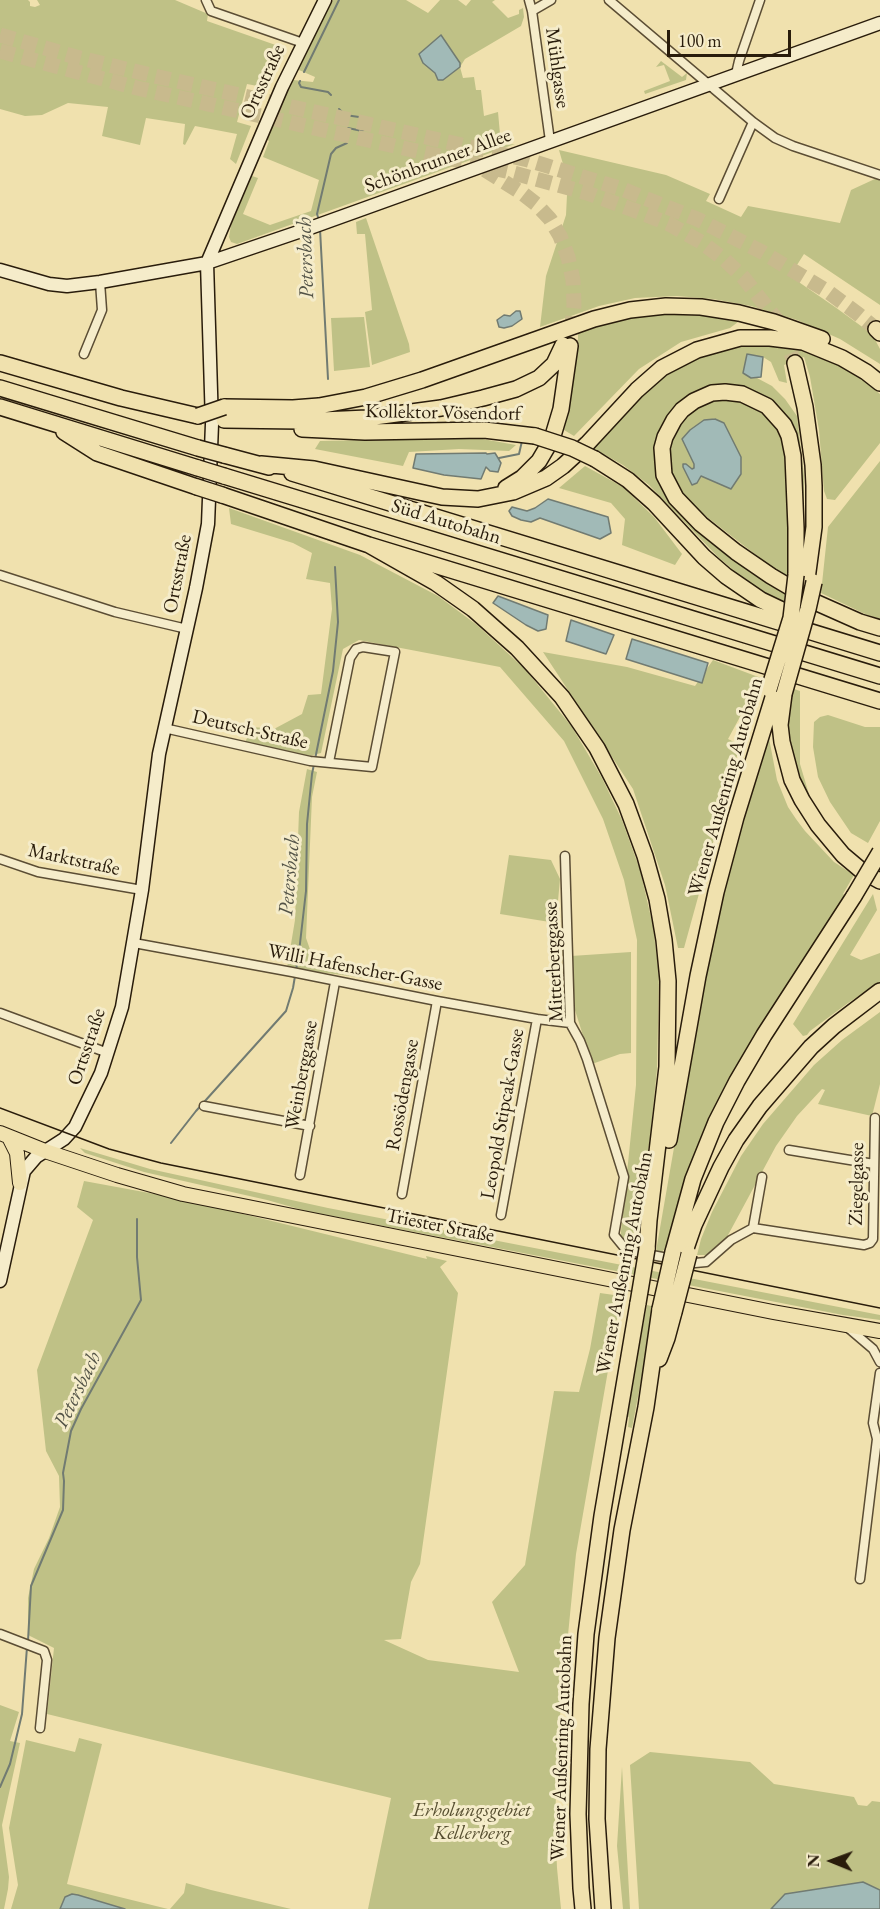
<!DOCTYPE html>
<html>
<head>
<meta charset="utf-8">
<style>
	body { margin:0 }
	#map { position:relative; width:880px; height:1909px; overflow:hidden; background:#f0e1ae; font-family:"EB Garamond",serif }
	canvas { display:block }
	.north { position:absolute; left:802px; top:1831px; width:60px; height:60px; -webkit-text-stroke:4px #f5ecca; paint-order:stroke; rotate:271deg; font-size:16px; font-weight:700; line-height:24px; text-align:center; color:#291c0b }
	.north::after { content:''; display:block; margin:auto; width:21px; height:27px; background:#291c0b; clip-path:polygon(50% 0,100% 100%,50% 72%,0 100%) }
	.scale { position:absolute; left:667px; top:30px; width:124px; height:27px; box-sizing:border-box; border:3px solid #291c0b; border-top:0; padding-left:8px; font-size:18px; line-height:21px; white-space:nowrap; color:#291c0b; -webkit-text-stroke:4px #f5ecca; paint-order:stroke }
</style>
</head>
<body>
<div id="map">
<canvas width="880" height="1909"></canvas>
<div class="north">N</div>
<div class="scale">100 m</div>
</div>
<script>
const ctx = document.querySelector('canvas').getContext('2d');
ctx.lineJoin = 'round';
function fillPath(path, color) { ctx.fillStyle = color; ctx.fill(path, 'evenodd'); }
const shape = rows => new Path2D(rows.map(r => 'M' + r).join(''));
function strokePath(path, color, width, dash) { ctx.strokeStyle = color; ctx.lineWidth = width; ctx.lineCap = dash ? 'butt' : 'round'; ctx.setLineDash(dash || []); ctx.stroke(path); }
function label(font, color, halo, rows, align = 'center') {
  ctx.font = font + ' "EB Garamond",serif'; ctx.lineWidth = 6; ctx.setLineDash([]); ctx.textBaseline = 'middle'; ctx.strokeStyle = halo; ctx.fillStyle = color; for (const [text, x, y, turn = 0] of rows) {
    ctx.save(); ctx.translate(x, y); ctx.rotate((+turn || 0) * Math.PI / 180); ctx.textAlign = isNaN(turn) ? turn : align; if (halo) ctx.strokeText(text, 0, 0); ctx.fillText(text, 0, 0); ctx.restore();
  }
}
const green = shape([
	[0,0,28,0,30,2,30,6,35,7,40,5,37,0,175,0,208,14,207,21,287,49,268,88,247,84,237,122,251,126,236,164,230,159,237,134,195,126,185,145,183,144,185,124,146,118,140,145,102,136,108,107,68,103,42,115,25,116,0,109],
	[333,0,406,0,428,13,440,0,458,0,466,6,471,0,495,0,492,2,508,18,519,14,519,10,523,8,524,17,521,26,465,59,460,67,463,78,474,77,476,90,481,90,484,116,498,112,501,145,515,144,237,244,231,242,229,237,231,225,252,176,258,178,243,214,270,225,311,211,319,180,263,157,269,141,264,136,289,82,293,80,313,82,315,77,299,70,296,67],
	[661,61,682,77,687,73,686,80,645,94,644,91,670,81,664,65,656,67],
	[559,150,666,175,710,194,706,201,741,217,748,206,840,223,851,190,877,178,880,179,880,305,804,254,790,276,835,307,872,334,880,349,880,364,840,339,797,320,751,306,713,299,677,296,635,298,599,306,540,327,546,276,566,215,567,195,565,171],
	[366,218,409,344,410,352,372,365,365,312,372,310,365,234,357,234,356,222],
	[650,314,709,316,738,322,730,328,681,342,639,369,574,436,564,430,578,344,578,333,614,319],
	[364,317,370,367,334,371,331,318],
	[749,344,775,344,811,352,836,362,858,376,880,394,880,443,835,500,827,499,824,491,819,430,810,377,804,357,784,365,787,383,779,381,771,362,763,357,747,354,751,378,757,378,772,386,785,399,797,416,804,476,804,522,802,522,779,410,707,390,657,445,656,466,659,482,786,592,785,603,756,588,738,574,718,557,649,485,623,465,591,447,656,381,679,366,725,347],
	[723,399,738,400,765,412,776,425,784,442,790,499,787,579,694,507,676,486,670,469,669,454,673,437,683,420,696,408,710,402],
	[477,438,516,445,509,451,459,449,409,452,403,466,315,449,320,441],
	[880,461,880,619,865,614,821,593,828,527],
	[585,466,623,487,654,517,682,554,675,565,622,545,625,519,611,503,559,488],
	[229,508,360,555,438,596,477,625,525,669,572,727,602,778,622,820,640,870,653,926,659,975,657,1069,650,1139,630,1253,619,1251,636,1085,637,940,624,880,603,819,564,741,500,667,359,640,343,649,321,753,309,756,245,742,253,727,274,729,302,714,308,695,321,694,332,609,330,583,306,579,312,553,293,543,231,524],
	[543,652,627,667,695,686,713,660,761,678,728,739,740,745,684,948,678,948,665,885,633,789],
	[791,688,800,691,800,764,811,801,801,786,790,751,788,728,788,700],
	[828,715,865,727,880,727,880,821,868,843,851,833,830,802,818,777,813,747,814,722,820,717],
	[768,733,777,780,788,807,796,819,805,831,834,862,854,875,843,894,845,895,842,900,773,1006,725,1086,702,1134,689,1170,667,1251,663,1250,662,1254,656,1251,702,987,731,857],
	[307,769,317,772,312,797,306,938,313,958,396,974,389,981,287,968,295,920,299,812],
	[509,855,551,860,560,879,556,923,500,914],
	[873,894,877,910,850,955,861,960,880,953,880,982,848,1003,810,1031,807,1035,803,1036,793,1024],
	[631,952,631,1053,620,1054,592,1064,574,1007,571,956],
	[880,1012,880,1084,872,1116,818,1104,825,1090,822,1089,797,1116,776,1146,727,1237,706,1255,697,1255,701,1239,712,1212,741,1156,763,1124,814,1065,842,1040],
	[80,1148,150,1169,328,1208,880,1315,880,1320,843,1315,306,1211,267,1200,144,1172,85,1153],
	[84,1181,182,1199,427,1259,426,1256,447,1261,440,1267,458,1293,420,1564,411,1582,401,1639,384,1640,428,1660,519,1672,492,1602,525,1565,554,1391,579,1392,590,1349,600,1293,621,1296,576,1554,558,1736,555,1823,557,1868,561,1909,368,1909,391,1798,47,1714,54,1648,28,1635,28,1598,34,1569,49,1538,60,1507,59,1476,46,1451,37,1370,93,1220,77,1207],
	[647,1305,655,1307,632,1428,628,1427,629,1417,626,1416],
	[0,1705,19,1712,10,1741,20,1743,2,1825,9,1877,8,1889,4,1909,0,1909],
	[79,1738,102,1744,67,1884,168,1909,11,1909,18,1885,9,1828,26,1740,75,1752],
	[650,1752,750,1762,774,1784,854,1797,858,1805,867,1806,872,1801,880,1802,880,1890,863,1882,786,1894,771,1909,639,1909,630,1765],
	[622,1767,630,1909,623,1909,617,1846],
	[186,1883,211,1890,291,1909,170,1909,184,1893]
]);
const water = shape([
	[441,35,460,63,460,67,443,80,438,80,435,73,423,63,419,54,441,35],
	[516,311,520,311,522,319,512,326,504,328,499,327,497,320,504,315,510,316,516,311],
	[747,354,763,357,761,377,751,378,743,373,747,354],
	[715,419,724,423,741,457,741,474,731,489,701,476,697,483,692,485,683,467,683,464,686,464,692,469,694,468,694,464,682,439,690,430,704,420,715,419],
	[486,453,487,454,495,453,501,463,498,472,490,471,486,467,481,479,444,475,413,468,416,454,486,453],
	[548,499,608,517,611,533,600,539,540,518,531,522,521,520,512,516,509,511,512,507,527,511,535,508,548,499],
	[498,596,548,615,546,629,538,631,526,625,493,603,498,596],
	[571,620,614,635,606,654,566,641,571,620],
	[632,639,708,663,702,683,626,659,632,639],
	[863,1882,880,1890,880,1909,771,1909,785,1894,863,1882],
	[72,1894,78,1895,125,1909,60,1909,65,1897,72,1894]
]);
const stream = shape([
	[304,72,339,0],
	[300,81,299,83,301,87,328,92,331,95],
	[319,220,317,214,331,154,336,148,347,143,346,132,348,128,362,131,365,129,366,125,364,121,359,117,345,115,339,109],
	[320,229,328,379],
	[499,458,519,454,522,441],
	[171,1143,196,1111,286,1011,293,988,299,952,306,891,307,824,312,774,333,671,338,622,335,567],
	[28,1641,31,1586,63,1510,64,1481,63,1473,71,1431,81,1409,141,1300,137,1257,137,1219],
	[0,1787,10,1764,22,1714,27,1647]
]);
const highwayTunnel = shape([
	[0,35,76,57,159,77,528,160,622,189,697,219,762,252,827,291,858,314,876,329],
	[0,51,137,88,510,172,587,193,639,212,669,224,701,242,725,260,743,277,777,320,795,363],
	[485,170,522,193,536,204,550,219,560,236,568,257,573,280,574,305,570,346]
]);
const street = shape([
	[206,0,211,11,303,43],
	[529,0,532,11,550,141],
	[609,0,753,122,775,138,793,146,880,175],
	[532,11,551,0],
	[736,74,739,61,760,0],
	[719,199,753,122],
	[84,354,102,310,100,282],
	[0,575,115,612,187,629],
	[164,728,310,761,372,767,395,652,363,647,356,649,350,658,329,762],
	[565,856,570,1023,580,1041,587,1059,624,1177,614,1235,623,1246,630,1251,695,1263,706,1262,731,1240,753,1228,762,1177],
	[0,859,38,872,142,890],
	[134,943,292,972,437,1001,537,1019,570,1023],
	[0,1013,108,1053],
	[204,1106,310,1126],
	[789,1150,874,1164],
	[300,1175,335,982],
	[402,1194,437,1001],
	[501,1215,537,1019],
	[753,1228,864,1245,870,1243,873,1239,875,1118],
	[846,1326,873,1349,880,1362],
	[860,1579,877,1439,873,1423,880,1373],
	[0,1634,44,1651,47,1660,40,1728]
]);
const secondary = shape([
	[0,270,49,284,67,286,100,282,207,263,310,228,880,23],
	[0,1281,24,1171,36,1157,64,1139,75,1127,101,1073,122,1007,142,890,159,754,196,588,208,524,212,424,207,263,282,87,325,0]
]);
const primary = shape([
	[0,1133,45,1151,117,1175,183,1194,773,1312,880,1331],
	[9,1137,17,1153,20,1183]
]);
const highway = shape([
	[876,329,880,333],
	[0,363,121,398,198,416],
	[795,363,805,407,813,465,814,486,814,527,807,579],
	[0,388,198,448],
	[0,407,198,468],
	[224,407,293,408,319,406,366,397,422,380,594,319,630,310,666,306,701,307,739,313,774,322,822,339],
	[224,420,300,421,367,418,441,408,483,398,516,389,539,378,554,364,563,345],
	[302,429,365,432,484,430,535,436],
	[64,432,97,453,197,487],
	[224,455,269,467],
	[595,459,628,480,654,503,704,557,726,576,761,600,803,620],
	[261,464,314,469,442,497,478,499,513,492,546,478,563,466,587,444,637,390,662,368,697,350,740,338,770,338,803,342,842,358,866,372,880,383],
	[292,473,880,653],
	[224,476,880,676],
	[506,488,522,478,539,461,552,439,561,409,570,346],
	[222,495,369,545,880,701],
	[369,545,436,583,473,609,517,648,562,697,597,748,626,804,645,856,657,899,664,940,668,981,667,1067,649,1220,647,1249],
	[796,575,796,528,793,456,789,436,784,425,767,406,742,394,725,392,712,393,694,401,682,410,674,420,665,437,662,448,664,475,676,498,701,524,736,552,771,576,815,602,860,622,880,628],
	[784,694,780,725,782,742,792,780,802,800,818,825,843,855,862,871,880,881],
	[669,1140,698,976,716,892,736,817,775,691],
	[673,1252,693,1179,716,1122,737,1081,764,1035,854,896],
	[684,1254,694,1225,721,1167,736,1140,760,1106,811,1047,834,1026,880,991],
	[659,1359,667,1338,674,1312],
	[583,1909,581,1888,578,1814,581,1704,586,1634,602,1516,638,1303],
	[603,1909,597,1819,598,1749,607,1638,622,1530,646,1407,660,1309]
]);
const tram = shape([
	[0,1108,109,1149,161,1163,880,1308]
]);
const highwayBridge = shape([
	[198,416,224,407],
	[535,436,572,448,595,459],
	[198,448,224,455],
	[198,468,224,476],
	[197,487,222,495],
	[769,689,791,618,796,575],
	[784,694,808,609,814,582],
	[854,896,880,852],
	[638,1303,647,1249],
	[660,1309,673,1252],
	[674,1312,689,1254]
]);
const streetNames = [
	["Mühlgasse",557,68,82],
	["Ortsstraße",263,82,-65],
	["Schönbrunner Allee",438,161,-20],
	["Kollektor Vösendorf",443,413,1],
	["Süd Autobahn",446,522,17],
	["Ortsstraße",178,574,-79],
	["Deutsch-Straße",250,730,13],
	["Wiener Außenring Autobahn",726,787,-74],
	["Marktstraße",74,860,12],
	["Mitterberggasse",554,962,-93],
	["Willi Hafenscher-Gasse",355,968,11],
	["Ortsstraße",87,1047,-71],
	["Weinberggasse",302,1075,-80],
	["Rossödengasse",403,1095,-80],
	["Leopold Stipcak-Gasse",503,1114,-80],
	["Ziegelgasse",857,1184,-89],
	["Triester Straße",440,1226,11],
	["Wiener Außenring Autobahn",625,1263,-79],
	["Wiener Außenring Autobahn",562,1748,-88]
];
const parkNames = [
	["Erholungsgebiet",472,1811],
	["Kellerberg",472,1834]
];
const waterNames = [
	["Petersbach",306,258,-92],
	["Petersbach",290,875,-85],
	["Petersbach",78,1390,-64]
];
fillPath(green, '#bfc186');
fillPath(water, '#a1bab7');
strokePath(water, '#717b72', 1.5);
strokePath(stream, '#717b72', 2);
strokePath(highwayTunnel, '#c8ba8d', 15, [15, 8]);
strokePath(street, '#5b4d34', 11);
strokePath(secondary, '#291c0b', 15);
strokePath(primary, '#291c0b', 16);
strokePath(highway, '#291c0b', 18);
strokePath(street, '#f5ecca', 8);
strokePath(secondary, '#f5ecca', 12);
strokePath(primary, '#f0e1ae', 14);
strokePath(highway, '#f0e1ae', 15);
strokePath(tram, '#291c0b', 1.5);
strokePath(highwayBridge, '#291c0b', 18, []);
strokePath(highwayBridge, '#f0e1ae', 15);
label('20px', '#291c0b', '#f5ecca', streetNames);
label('italic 20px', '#564e30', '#f5ecca', parkNames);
label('italic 21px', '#535347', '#f5ecca', waterNames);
</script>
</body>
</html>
